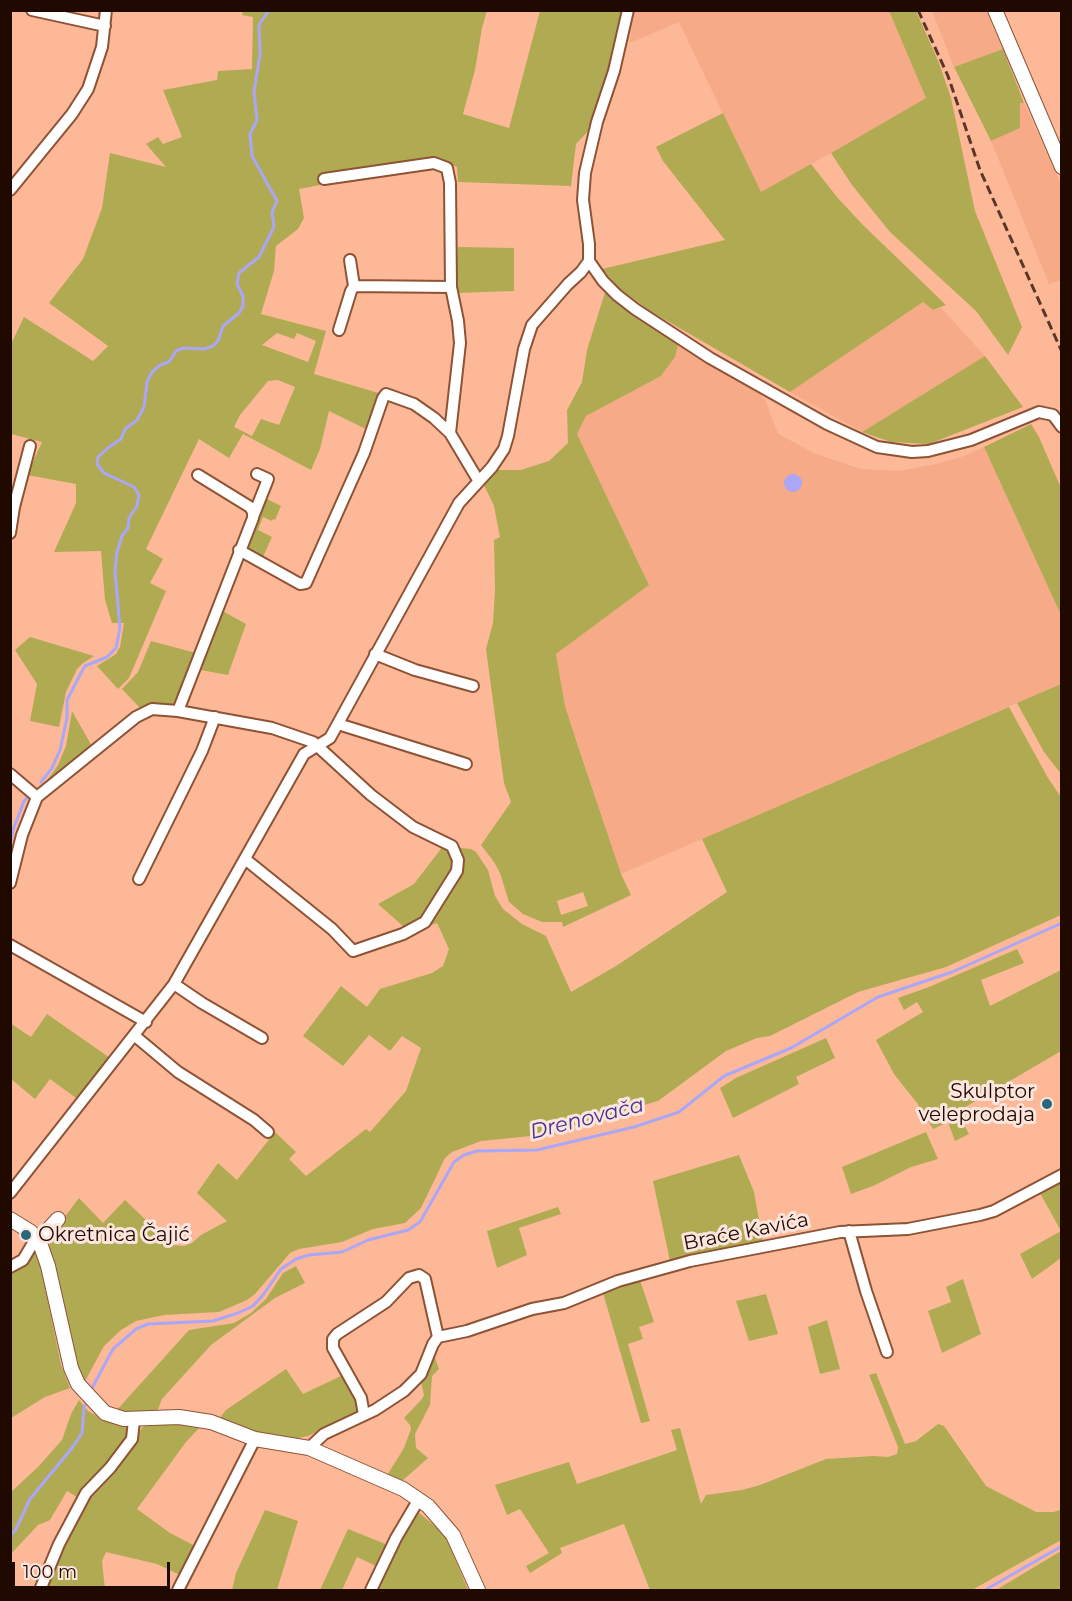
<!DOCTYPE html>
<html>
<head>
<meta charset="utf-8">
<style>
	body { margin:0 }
	#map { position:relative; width:1072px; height:1601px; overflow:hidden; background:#fdb898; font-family:Montserrat,sans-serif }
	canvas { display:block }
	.frame { position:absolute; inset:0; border:12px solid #200901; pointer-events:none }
	.scale { position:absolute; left:12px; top:1562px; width:158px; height:27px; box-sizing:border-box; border:3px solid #200901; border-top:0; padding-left:8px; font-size:18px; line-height:21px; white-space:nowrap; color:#200901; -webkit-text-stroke:4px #fbe5dc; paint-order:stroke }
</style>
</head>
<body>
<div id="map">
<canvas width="1072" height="1601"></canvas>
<div class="frame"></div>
<div class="scale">100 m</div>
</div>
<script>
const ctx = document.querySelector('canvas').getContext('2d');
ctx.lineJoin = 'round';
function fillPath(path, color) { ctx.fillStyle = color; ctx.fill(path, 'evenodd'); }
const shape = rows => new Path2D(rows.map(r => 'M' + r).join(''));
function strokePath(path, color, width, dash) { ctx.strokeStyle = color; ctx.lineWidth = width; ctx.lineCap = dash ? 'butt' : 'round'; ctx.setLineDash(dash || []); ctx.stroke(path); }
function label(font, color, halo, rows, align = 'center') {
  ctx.font = font + ' Montserrat,sans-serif'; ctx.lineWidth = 6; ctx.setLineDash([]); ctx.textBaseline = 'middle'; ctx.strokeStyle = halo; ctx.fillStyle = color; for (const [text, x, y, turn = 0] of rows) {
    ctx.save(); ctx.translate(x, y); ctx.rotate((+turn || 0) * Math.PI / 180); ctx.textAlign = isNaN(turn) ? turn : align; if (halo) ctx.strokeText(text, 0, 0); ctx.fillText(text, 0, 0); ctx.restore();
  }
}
const built = shape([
	[633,11,889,11,926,98,761,193,679,22,630,43],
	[932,11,986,11,1003,49,954,67],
	[1020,102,1024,103,1061,184,1061,280,1049,284,991,141,1020,128],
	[923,302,933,310,941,308,985,356,862,432,790,392],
	[678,345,757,391,765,400,778,434,816,454,861,469,899,471,936,464,964,456,984,447,1061,615,1061,684,621,874,565,706,556,654,649,585,577,434,586,416,661,376,675,357]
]);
const green = shape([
	[243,11,487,11,482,28,475,70,463,114,509,128,540,11,623,11,617,46,594,125,576,144,571,186,458,182,457,167,438,159,318,176,320,185,299,189,304,218,298,229,276,246,274,271,261,314,326,331,314,374,382,394,378,397,375,403,375,414,370,431,329,411,320,449,311,470,243,434,229,458,199,439,146,549,163,559,150,583,166,591,129,678,118,689,97,666,116,654,120,647,124,623,112,623,105,600,101,551,54,552,76,503,76,484,27,475,42,442,11,434,11,344,24,317,93,361,108,346,49,303,83,259,102,208,110,153,166,167,146,144,158,137,163,144,182,137,163,90,217,80,218,71,252,69,253,17,242,15],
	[277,333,294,339,297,333,316,341,308,362,262,345],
	[278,380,295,387,279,425,261,419,252,436,234,427,240,415,268,381],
	[889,11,916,11,939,63,951,98,975,211,1022,327,1008,355,976,311,890,232,852,185,831,153,926,98],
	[1003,49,1024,103,1020,103,1020,128,991,141,954,67],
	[723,113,761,192,811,164,837,197,862,224,946,305,933,310,923,302,790,392,650,311,619,288,602,269,725,240,663,161,656,147],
	[458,247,514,248,514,291,458,293,456,284],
	[606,289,678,345,675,357,661,376,586,416,577,434,649,585,556,654,565,706,578,746,621,874,631,895,563,927,562,922,542,922,523,914,509,902,500,873,494,862,481,845,511,802,504,783,486,649,493,623,495,590,494,540,500,537,494,506,483,483,495,470,521,470,549,461,568,443,567,410,582,382,587,350],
	[583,892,588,906,561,915,557,901],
	[985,356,1023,407,929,444,891,442,862,432],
	[1031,424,1039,437,1061,488,1061,615,984,447],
	[265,498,281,506,275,520,273,519,272,521,263,517,258,530,272,537,262,559,246,551,246,545],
	[219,609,246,624,228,675,195,669],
	[30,637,94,656,83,663,77,669,66,692,59,727,30,721,37,684,15,650],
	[151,641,196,653,177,705,149,705,141,709,122,689,138,672],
	[1061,684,1061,774,1044,752,1017,703],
	[1009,707,1048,778,1061,797,1061,915,946,967,858,992,770,1036,757,1038,726,1051,658,1101,541,1135,481,1141,452,1152,445,1158,421,1208,405,1223,373,1229,342,1242,299,1249,290,1253,255,1294,247,1300,219,1312,164,1315,136,1321,121,1330,104,1346,84,1383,78,1373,48,1239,79,1198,103,1223,125,1200,172,1245,184,1246,192,1243,201,1235,227,1221,197,1193,218,1163,237,1180,275,1132,296,1152,289,1159,306,1176,366,1129,370,1132,406,1091,421,1048,402,1036,390,1051,369,1035,343,1066,303,1036,341,986,367,1007,380,989,432,973,443,966,449,949,437,923,429,926,442,906,461,863,460,848,471,849,476,852,488,870,495,896,503,909,522,924,546,936,571,992,616,966,727,892,702,839],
	[72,711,93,748,50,780,48,779,58,765,66,746],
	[443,846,450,849,452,855,451,867,444,885,423,917,404,927,378,904,414,884],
	[1017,949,1024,963,981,980,990,1006,1061,970,1061,1051,957,1112,969,1134,955,1141,948,1122,933,1129,917,1103,894,1074,876,1040,923,1012,917,1002,904,1010,898,998,929,987],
	[47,1014,110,1058,76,1098,50,1079,35,1099,11,1079,10,1023,31,1037],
	[826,1038,835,1058,796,1077,799,1084,733,1118,720,1088,736,1078],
	[926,1132,938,1159,911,1167,873,1186,851,1194,842,1167],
	[739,1155,754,1192,763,1241,670,1261,653,1181],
	[1061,1181,1061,1258,1032,1279,1020,1254,1061,1231,1040,1193],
	[558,1207,561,1214,519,1228,527,1255,497,1268,487,1231],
	[35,1251,38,1253,61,1365,70,1388,45,1397,11,1418,11,1271,27,1262],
	[296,1266,305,1283,275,1298,211,1345,162,1399,157,1412,142,1415,115,1412,189,1330,234,1323,251,1313,266,1299,283,1273],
	[963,1279,981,1334,942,1353,928,1311,951,1302,946,1287],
	[640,1280,654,1322,639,1327,643,1339,628,1344,650,1421,641,1423,603,1293],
	[766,1294,778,1334,749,1341,736,1301],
	[827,1320,840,1369,820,1374,808,1327],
	[434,1355,439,1369,432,1376,430,1405,415,1434,416,1448,428,1458,402,1481,386,1477,404,1448,411,1429,410,1425,404,1418,422,1399,424,1395,421,1382,427,1374],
	[286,1369,303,1394,343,1375,358,1400,359,1411,356,1414,308,1436,294,1439,266,1436,219,1419,226,1410],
	[876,1373,905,1444,916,1441,938,1424,944,1426,986,1486,1036,1512,1053,1512,1061,1510,1061,1540,972,1590,650,1590,624,1524,560,1548,562,1553,530,1573,526,1566,549,1553,520,1509,507,1515,495,1485,569,1462,577,1484,677,1450,671,1430,680,1428,701,1504,706,1495,742,1490,760,1485,826,1459,873,1456,888,1457,897,1454,898,1447,869,1375],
	[79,1400,88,1411,106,1421,126,1427,128,1431,128,1438,124,1446,77,1497,67,1491,50,1520,38,1525,11,1554,11,1492,38,1467,62,1440,71,1414],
	[157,1421,201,1426,186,1442,137,1509,170,1533,197,1547,182,1576,157,1564,106,1552,102,1561,105,1590,46,1590,62,1548,88,1500,133,1448,141,1429,144,1426],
	[265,1510,298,1521,277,1590,232,1590,236,1573],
	[418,1512,441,1531,448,1541,468,1590,377,1590,397,1547],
	[348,1529,388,1545,376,1566,357,1557,342,1590,320,1590],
	[1061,1551,1061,1590,996,1590]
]);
const water = shape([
	'784 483a9 9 0 1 1 18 0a9 9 0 1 1-18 0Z'
]);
const stream = shape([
	[41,782,52,768,60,750,67,718,67,700,81,673,85,666,107,657,116,648,120,628,115,571,117,552,122,536,128,528,129,518,137,506,139,495,134,487,104,473,97,464,98,457,109,447,121,439,125,429,137,420,144,407,147,382,152,372,160,365,169,362,176,351,183,348,204,349,213,346,218,341,223,326,239,313,243,306,243,296,237,284,239,273,259,257,274,227,272,212,277,201,252,156,250,134,257,120,254,91,260,55,259,25,269,10],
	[10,845,13,830,24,801,29,796],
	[91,1390,113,1349,136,1329,148,1324,213,1321,238,1313,253,1306,263,1295,281,1269,296,1259,309,1255,342,1252,368,1240,408,1230,420,1222,454,1162,464,1155,477,1151,537,1150,634,1127,679,1112,724,1076,791,1048,878,997,952,972,1062,923],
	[10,1535,15,1531,30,1499,72,1448,82,1433,84,1408,87,1399],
	[985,1590,1062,1546]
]);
const minor = shape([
	[32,10,105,26],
	[324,179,434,163,447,168,450,183,451,287],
	[10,190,72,114,88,89,102,47,106,10],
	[350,260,354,286],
	[589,261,603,281,617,295,635,309,710,358,827,424,877,447,912,452,928,451,971,440,1039,412,1053,415,1062,427],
	[339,330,351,291,354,286,451,287,458,321,460,343,450,433],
	[253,517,268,479,257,474],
	[10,533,14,507,30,446],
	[239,550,300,584,306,583,364,453,383,398,386,394,414,404,434,418,450,433,478,480],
	[375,654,415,670,473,686],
	[178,711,253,518,253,512,250,507,198,475],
	[338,724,466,764],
	[10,774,37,797,22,835,10,883],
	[37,797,136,717,152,709,178,711,272,728,313,742,371,795,413,827,452,846,458,860,457,871,425,922,403,934,353,951,332,929,245,859],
	[139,879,202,751,215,717],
	[10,945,146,1022],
	[174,984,202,1003,262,1038],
	[135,1036,178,1072,254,1120,268,1132],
	[10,1193,174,984,304,754,330,738,459,503,492,467,504,449,508,436,524,349,532,325,568,284,581,272,589,261,589,244,583,200,585,173,597,122,614,71,628,10],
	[849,1231,866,1291,887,1352],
	[10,1267,23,1260,36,1238],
	[364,1415,361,1398,333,1348,333,1339,337,1334,386,1302,409,1278,419,1275,425,1279,438,1337],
	[309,1448,324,1434,375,1410,404,1391,421,1374,433,1344,438,1337,467,1331,532,1309,564,1303,618,1281,690,1261,840,1232,908,1229,980,1215,994,1211,1062,1175],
	[40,1590,59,1544,86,1493,110,1468,132,1439,134,1420],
	[178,1590,255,1439],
	[371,1590,396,1538,419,1499]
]);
const tertiary = shape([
	[995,10,1062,167],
	[10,1219,31,1232,41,1246,48,1266,71,1368,78,1384,105,1413,124,1419,179,1417,211,1422,255,1439,309,1448,403,1489,428,1506,453,1535,478,1590],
	[38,1241,58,1219]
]);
const rail = shape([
	[918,10,948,76,980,170,1062,352]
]);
const markers = [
	[1047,1104,6,"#2a677e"],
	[26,1235,6,"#2a677e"]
];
const poiNames = [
	["Skulptor",1035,1092],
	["veleprodaja",1035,1115],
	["Okretnica Čajić",38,1235,"left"]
];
const streetNames = [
	["Braće Kavića",746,1232,-11]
];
const waterNames = [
	["Drenovača",587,1119,-14]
];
fillPath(built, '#f6aa88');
fillPath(green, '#b0ab53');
fillPath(water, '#aaa6f8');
strokePath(stream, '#aaa6f8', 3);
strokePath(minor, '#8e5235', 14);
strokePath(tertiary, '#8e5235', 16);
strokePath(minor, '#fff', 10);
strokePath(tertiary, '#fff', 14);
strokePath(rail, '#5a3728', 3, [9, 4.5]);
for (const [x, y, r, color] of markers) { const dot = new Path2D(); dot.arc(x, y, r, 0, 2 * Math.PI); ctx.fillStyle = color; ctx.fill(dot); strokePath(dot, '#fbe5dc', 2); }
label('20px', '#200901', '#fbe5dc', poiNames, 'right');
label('20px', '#200901', '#fbe5dc', streetNames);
label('italic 21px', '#443391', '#fbe5dc', waterNames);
</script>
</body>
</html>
